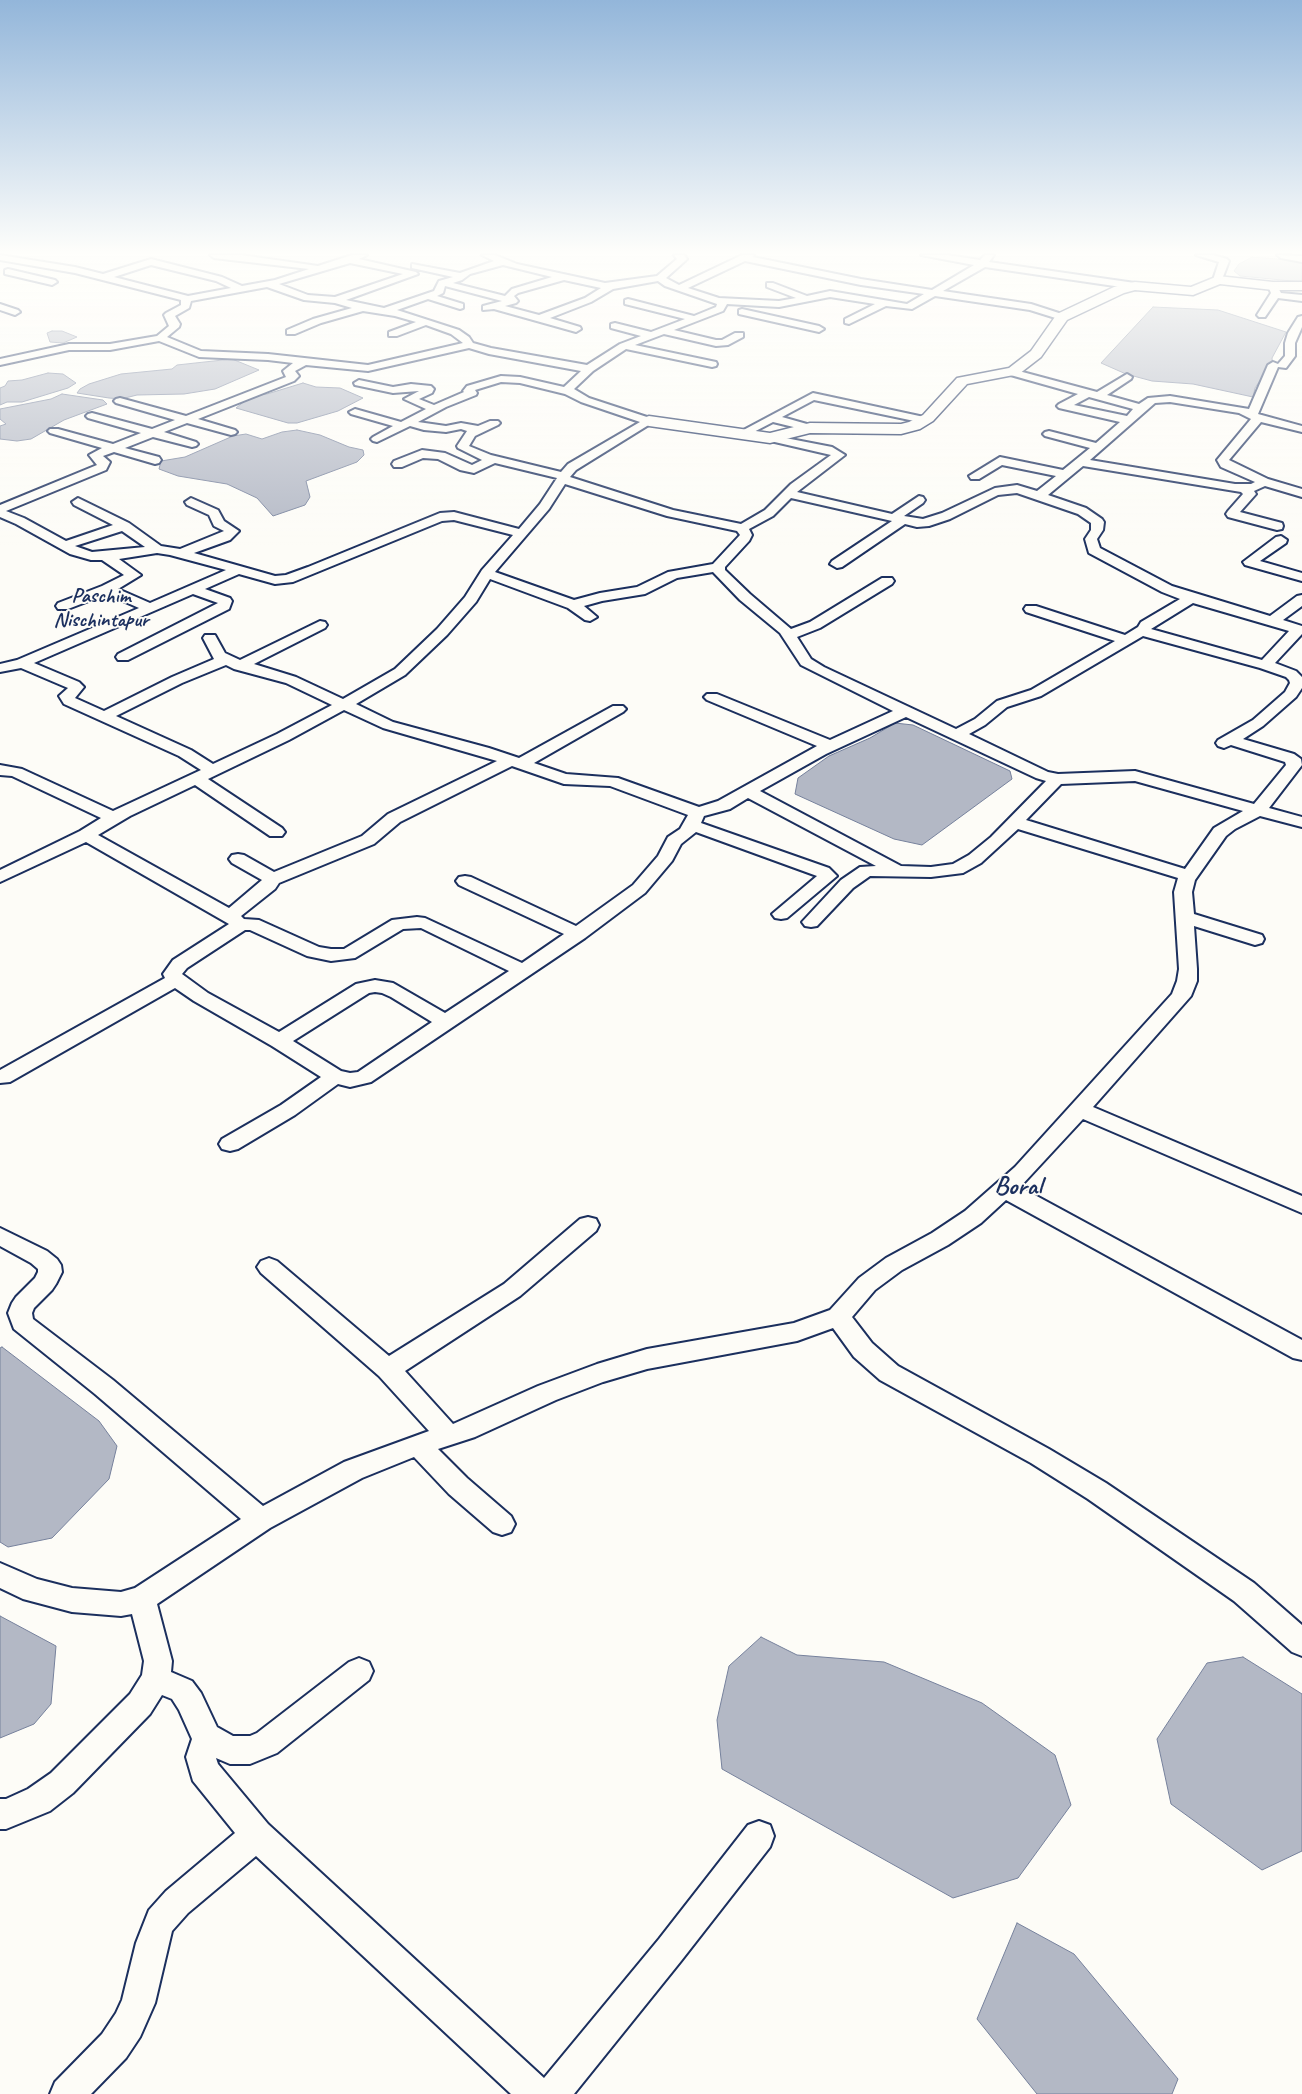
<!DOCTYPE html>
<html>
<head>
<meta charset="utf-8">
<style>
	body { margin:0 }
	canvas { display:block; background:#fdfcf7 }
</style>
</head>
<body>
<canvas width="1302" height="2094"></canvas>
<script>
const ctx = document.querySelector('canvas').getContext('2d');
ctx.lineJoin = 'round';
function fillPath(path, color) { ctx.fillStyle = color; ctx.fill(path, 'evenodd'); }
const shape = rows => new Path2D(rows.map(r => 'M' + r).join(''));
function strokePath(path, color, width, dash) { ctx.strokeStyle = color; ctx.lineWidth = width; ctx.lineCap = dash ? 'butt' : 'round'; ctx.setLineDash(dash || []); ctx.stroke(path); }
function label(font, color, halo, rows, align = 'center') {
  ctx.font = font + ' Caveat,sans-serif'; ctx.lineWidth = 4; ctx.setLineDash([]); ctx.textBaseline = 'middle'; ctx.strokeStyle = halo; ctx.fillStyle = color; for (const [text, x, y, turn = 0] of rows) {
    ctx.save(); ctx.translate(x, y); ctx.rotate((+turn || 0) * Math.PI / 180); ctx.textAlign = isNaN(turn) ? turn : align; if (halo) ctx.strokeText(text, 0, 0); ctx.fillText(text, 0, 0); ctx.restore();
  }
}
const water = shape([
	[1252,257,1302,261,1302,282,1240,276,1234,271,1239,264,1252,257],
	[1153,307,1218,310,1286,332,1272,358,1273,367,1267,370,1255,388,1253,397,1193,384,1152,381,1126,374,1101,363,1153,307],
	[52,331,62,331,77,337,63,343,50,342,47,333,52,331],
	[232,359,259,370,215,389,184,394,137,395,121,399,109,398,77,393,80,389,89,384,121,374,172,369,177,365,232,359],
	[48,373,63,374,76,383,68,388,22,402,7,402,0,405,0,388,5,386,8,381,22,380,48,373],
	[303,383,316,387,340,388,363,398,338,411,297,423,288,423,236,408,251,396,267,394,303,383],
	[62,394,103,400,107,404,64,420,31,439,17,441,0,439,0,426,6,424,0,419,0,409,51,399,62,394],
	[297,430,320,435,349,447,363,450,364,455,357,462,306,481,310,497,305,505,273,516,257,498,227,484,178,476,159,469,161,461,185,457,233,436,246,434,262,439,282,432,297,430],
	[895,723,913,725,1010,771,1012,779,922,845,894,839,795,794,798,778,829,756,870,738,895,723],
	[2,1347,99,1421,117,1446,109,1479,52,1538,8,1547,0,1542,0,1348,2,1347],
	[0,1616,56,1646,51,1704,34,1724,0,1738,0,1616],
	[761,1637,797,1655,884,1662,982,1703,1055,1755,1071,1805,1018,1878,953,1898,722,1769,717,1720,729,1666,761,1637],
	[1243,1657,1302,1694,1302,1851,1262,1870,1171,1804,1157,1739,1207,1663,1243,1657],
	[1017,1923,1074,1954,1178,2079,1172,2094,1037,2094,977,2019,1017,1923]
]);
const minor = shape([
	[0,255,75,267,103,274,151,259,222,277,242,286,275,280,309,269,214,258,210,255,241,255,318,266,352,255,367,255,359,259,416,272,418,274,346,300,384,308,434,291,439,281,453,277,412,268,412,264,460,273,494,261,482,255,495,255,517,264,605,283,657,276,677,259,674,255,684,255,687,259,685,261,666,278,679,285,742,255,754,255,753,257,861,279,932,290,974,265,921,255,947,255,980,260,985,255,994,255,989,262,1135,283,1140,286,1135,289,985,267,943,291,1031,304,1065,315,1067,317,1062,320,1030,310,935,296,912,309,886,306,849,324,845,323,845,319,875,304,830,297,779,307,727,304,723,311,674,330,716,340,722,340,735,333,743,333,743,337,728,345,716,346,664,334,635,345,716,362,717,364,716,366,712,367,626,349,593,371,574,389,589,398,653,419,655,421,576,470,570,477,673,510,741,524,765,510,791,484,831,455,766,440,764,438,766,436,770,435,832,447,845,455,797,492,892,514,919,496,923,497,925,500,923,503,904,516,923,519,942,513,995,488,1017,485,1037,491,1056,476,1002,465,979,479,971,479,969,476,1000,457,1063,470,1090,448,1045,436,1043,434,1045,432,1049,431,1096,443,1120,422,1059,408,1057,406,1059,404,1078,394,1007,374,1006,372,1007,370,1015,370,1097,392,1127,374,1132,377,1131,379,1107,395,1139,404,1148,398,1170,396,1249,409,1268,365,1273,362,1278,364,1285,356,1285,343,1288,333,1298,317,1302,316,1302,327,1295,343,1295,356,1286,368,1278,367,1258,414,1302,426,1302,432,1261,422,1229,460,1268,479,1302,489,1302,497,1265,486,1254,491,1256,494,1240,512,1282,523,1283,526,1282,529,1277,530,1228,517,1226,514,1228,511,1243,494,1241,492,1083,466,1048,495,1086,508,1102,519,1104,522,1103,530,1097,539,1100,548,1172,586,1270,616,1297,596,1302,595,1302,606,1283,620,1302,626,1302,634,1275,663,1296,671,1302,677,1302,688,1296,697,1263,726,1243,739,1294,754,1301,759,1302,765,1269,808,1302,817,1302,827,1260,816,1235,829,1226,836,1195,880,1192,892,1194,914,1262,935,1264,939,1262,943,1255,945,1194,926,1197,969,1197,981,1191,996,1093,1107,1302,1196,1302,1213,1083,1119,1020,1187,1302,1340,1302,1360,1293,1358,1006,1200,981,1223,948,1245,902,1270,875,1290,852,1317,872,1343,898,1366,1049,1449,1106,1483,1254,1583,1302,1625,1302,1656,1292,1652,1234,1601,1088,1499,1031,1463,880,1380,854,1357,833,1328,797,1341,647,1369,603,1382,556,1400,475,1437,438,1449,467,1478,511,1516,515,1524,511,1532,502,1535,493,1532,449,1494,414,1457,362,1478,270,1528,157,1604,172,1661,171,1672,192,1681,201,1693,217,1727,233,1736,250,1736,257,1733,349,1662,359,1658,369,1662,373,1671,369,1680,277,1753,250,1764,230,1764,216,1758,218,1764,268,1824,544,2078,659,1939,748,1825,759,1821,770,1825,774,1836,770,1847,681,1961,574,2094,511,2094,256,1856,188,1913,172,1931,155,2003,140,2037,126,2058,91,2094,50,2094,55,2082,102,2034,116,2013,122,2000,136,1943,149,1910,166,1891,235,1833,193,1781,186,1757,192,1739,179,1710,172,1699,162,1695,150,1714,73,1793,50,1811,6,1829,0,1829,0,1799,6,1799,28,1789,51,1773,130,1694,142,1675,144,1661,132,1614,121,1616,72,1612,23,1599,0,1588,0,1563,37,1579,72,1588,121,1592,135,1588,241,1519,95,1394,14,1329,8,1313,12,1303,16,1297,35,1278,38,1272,38,1269,31,1263,0,1246,0,1228,47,1251,57,1259,61,1265,62,1272,56,1284,52,1290,34,1308,32,1313,33,1319,113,1380,263,1506,344,1462,429,1431,379,1376,261,1273,257,1267,261,1261,269,1258,277,1261,389,1356,504,1284,580,1219,588,1217,596,1219,599,1225,596,1231,520,1296,405,1371,453,1424,538,1386,597,1364,647,1349,794,1323,830,1310,859,1278,886,1258,932,1233,965,1211,1015,1167,1172,994,1177,981,1179,969,1174,892,1178,878,1018,829,981,863,963,873,931,877,870,876,853,888,817,926,811,927,805,926,802,922,841,880,860,867,876,866,748,798,730,809,704,816,701,823,829,868,837,876,787,918,781,919,775,918,772,914,817,876,696,832,681,844,672,861,645,893,585,938,371,1082,350,1087,338,1084,295,1115,238,1149,230,1151,222,1149,219,1144,222,1139,281,1105,321,1077,272,1046,194,1001,175,988,10,1082,0,1083,0,1070,165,978,163,974,173,960,229,924,86,842,0,882,0,870,80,831,101,818,12,776,0,775,0,765,22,769,113,811,201,770,179,756,64,704,59,696,68,688,21,668,0,672,0,664,17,660,139,608,107,594,68,609,58,609,56,606,58,603,102,586,124,575,102,560,91,560,70,554,16,524,0,517,0,505,97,465,89,455,102,448,50,433,48,431,50,429,58,429,113,444,141,433,88,418,86,416,88,414,92,413,152,429,175,420,116,403,114,401,116,399,120,398,186,416,286,377,283,371,293,363,268,360,199,357,159,341,110,350,69,350,0,365,0,359,69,344,110,344,157,336,169,326,164,315,166,313,181,305,181,300,75,273,0,260,0,255],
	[745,261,861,285,924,294,907,304,830,291,807,296,773,283,767,283,767,287,796,298,779,301,719,298,688,288,745,261],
	[350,263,403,274,335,297,308,295,279,284,350,263],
	[151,265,216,281,231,288,188,296,114,277,151,265],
	[503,265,552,277,512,289,505,296,453,283,462,280,470,274,503,265],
	[564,280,601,288,585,298,539,315,505,306,516,303,518,301,514,296,518,293,564,280],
	[658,281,665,286,717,304,716,307,694,316,628,299,625,300,625,304,685,319,651,332,615,323,611,324,611,328,641,336,620,344,587,365,491,348,473,343,469,337,459,330,397,310,428,299,460,309,463,308,463,304,437,296,443,293,445,286,502,301,483,306,483,310,494,309,576,332,581,329,580,327,550,318,591,302,613,289,658,281],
	[267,287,304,300,335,303,352,308,313,319,287,330,287,334,295,334,321,323,363,311,395,316,416,322,389,332,389,336,397,336,426,325,451,334,463,343,368,365,268,354,201,351,167,337,179,327,180,324,175,316,189,308,191,301,267,287],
	[469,348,489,354,581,371,564,387,520,377,501,376,467,386,463,391,464,392,434,405,419,399,432,393,434,389,431,386,411,384,393,387,359,380,354,383,355,385,393,393,419,391,404,399,426,409,401,422,355,409,349,412,351,414,393,426,373,437,371,439,373,441,377,442,410,426,424,430,446,432,461,429,467,431,457,446,458,448,482,460,472,465,445,453,422,450,394,461,392,464,394,467,402,467,423,458,438,459,460,470,474,473,495,463,557,478,540,504,519,529,454,512,440,513,308,567,286,575,275,576,194,553,230,540,239,531,224,521,218,510,191,498,185,502,187,505,209,515,214,526,224,531,180,549,161,546,129,523,78,498,72,502,74,505,113,525,66,541,24,518,6,511,106,470,110,462,103,456,114,452,155,464,159,463,161,460,159,457,125,448,153,437,192,447,196,446,198,444,196,442,164,432,187,423,231,435,235,434,237,432,235,430,198,419,294,381,299,376,295,371,306,365,368,371,469,348],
	[501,382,520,383,565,394,581,402,640,422,568,464,561,472,491,455,469,446,475,436,498,425,500,423,498,421,490,421,478,426,461,423,446,426,418,422,446,407,476,395,477,393,475,390,501,382],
	[1089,397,1133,409,1127,416,1074,405,1089,397],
	[1170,402,1239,413,1251,419,1217,460,1221,467,1255,482,1251,484,1235,484,1090,460,1155,403,1170,402],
	[565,484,667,516,737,531,740,535,713,564,668,572,637,587,600,593,574,600,495,572,549,509,565,484],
	[1017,493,1078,514,1091,523,1091,530,1085,539,1089,553,1162,592,1180,599,1141,622,1138,627,1125,635,1036,606,1026,606,1024,609,1026,612,1115,641,1031,690,997,701,975,719,956,729,824,667,811,659,797,637,820,628,892,584,894,581,892,578,882,578,810,622,791,629,750,594,725,570,725,567,749,541,752,535,749,529,773,516,791,498,892,521,832,561,830,564,837,568,842,567,905,524,917,527,929,526,950,519,998,495,1017,493],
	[454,520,513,535,482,570,465,597,437,629,395,669,343,699,296,677,254,664,325,628,327,625,325,622,320,621,240,660,225,653,215,635,205,635,203,638,214,659,172,677,104,711,75,698,84,687,79,682,34,663,193,594,218,603,118,654,116,657,118,660,128,660,229,609,232,601,230,598,205,589,239,574,275,584,293,582,442,521,454,520],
	[122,531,145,547,92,552,75,546,122,531],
	[157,553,170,555,226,570,150,603,118,589,141,575,119,559,157,553],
	[713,572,740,600,780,633,801,665,893,711,830,740,717,694,707,694,704,697,707,700,817,746,718,801,699,807,618,778,566,774,534,763,623,712,626,709,623,706,613,706,519,758,489,748,393,722,356,704,405,675,447,635,476,602,490,579,568,608,585,620,590,621,597,617,584,606,602,601,645,594,677,578,713,572],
	[1193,603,1289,631,1262,660,1151,629,1193,603],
	[1143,636,1260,668,1286,677,1289,680,1290,683,1285,692,1253,720,1218,740,1216,743,1218,746,1224,748,1231,745,1285,762,1286,765,1254,804,1135,771,1058,774,1048,772,969,734,985,725,1007,707,1041,696,1143,636],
	[226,665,234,669,286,683,332,705,277,734,213,764,191,750,116,716,182,683,226,665],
	[344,710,383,728,497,761,388,814,362,836,274,872,244,855,238,854,232,855,229,859,232,863,262,880,229,908,98,835,130,816,195,785,270,836,282,836,285,832,282,828,208,779,289,740,344,710],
	[906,717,1036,778,1046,781,991,837,969,855,953,864,931,867,901,866,760,791,826,754,906,717],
	[512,766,564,784,610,786,688,815,680,829,668,837,658,856,633,885,576,926,471,877,465,876,459,877,456,881,459,885,564,934,522,963,425,918,417,917,392,920,344,949,331,949,319,947,259,920,244,919,241,916,275,889,279,883,374,844,400,822,512,766],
	[1135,781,1243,811,1214,828,1185,869,1026,820,1061,784,1135,781],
	[421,928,509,971,445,1013,393,983,375,980,356,984,279,1032,208,993,182,974,187,968,245,930,250,930,307,956,331,961,355,958,403,929,421,928],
	[375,992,382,993,391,997,432,1022,358,1072,350,1073,341,1071,293,1041,369,993,375,992],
	[1196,255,1213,255,1227,259,1229,261,1221,282,1215,282,1213,280,1219,262,1196,255],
	[1277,255,1302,256,1302,262,1281,258,1277,255],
	[8,269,55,280,57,282,52,285,5,274,5,270,8,269],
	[1273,283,1276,284,1281,293,1302,295,1302,301,1278,298,1265,317,1259,317,1257,315,1271,293,1268,286,1273,283],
	[0,304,18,310,20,312,15,315,0,310,0,304],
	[742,309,819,326,824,329,819,332,739,314,739,310,742,309],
	[813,393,924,417,930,420,924,423,814,400,782,417,814,426,816,428,814,430,810,431,773,422,746,436,742,437,736,434,813,393],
	[1281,536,1287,540,1286,543,1260,561,1302,573,1302,581,1245,565,1243,562,1276,537,1281,536]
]);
const secondary = shape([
	[1218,276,1273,282,1302,282,1302,290,1273,290,1220,284,1193,295,1135,290,1124,293,1067,320,1041,357,1019,374,967,384,933,421,920,429,901,434,810,433,770,443,649,426,643,424,641,421,643,418,649,416,770,433,810,423,901,424,909,422,923,415,957,378,1009,368,1031,351,1057,314,1114,287,1135,282,1191,287,1218,276]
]);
const farDistrictnames = [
	["Paschim",101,596],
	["Nischintapur",101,620]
];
const districtNames = [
	["Boral",1018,1187]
];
fillPath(water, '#b3b8c5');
strokePath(water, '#76819c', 1);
strokePath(minor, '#1b2f5e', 4);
strokePath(secondary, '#1b2f5e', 3);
fillPath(minor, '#fdfcf7');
fillPath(secondary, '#fdfcf7');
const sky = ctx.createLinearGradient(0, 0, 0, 549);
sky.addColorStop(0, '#93b6da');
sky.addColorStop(0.46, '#fefefb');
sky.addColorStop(1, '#fefefb00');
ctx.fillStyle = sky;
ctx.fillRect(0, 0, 1302, 549);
label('bold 21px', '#1b2f5e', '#fdfcf7', farDistrictnames);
label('bold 26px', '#1b2f5e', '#fdfcf7', districtNames);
</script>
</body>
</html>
